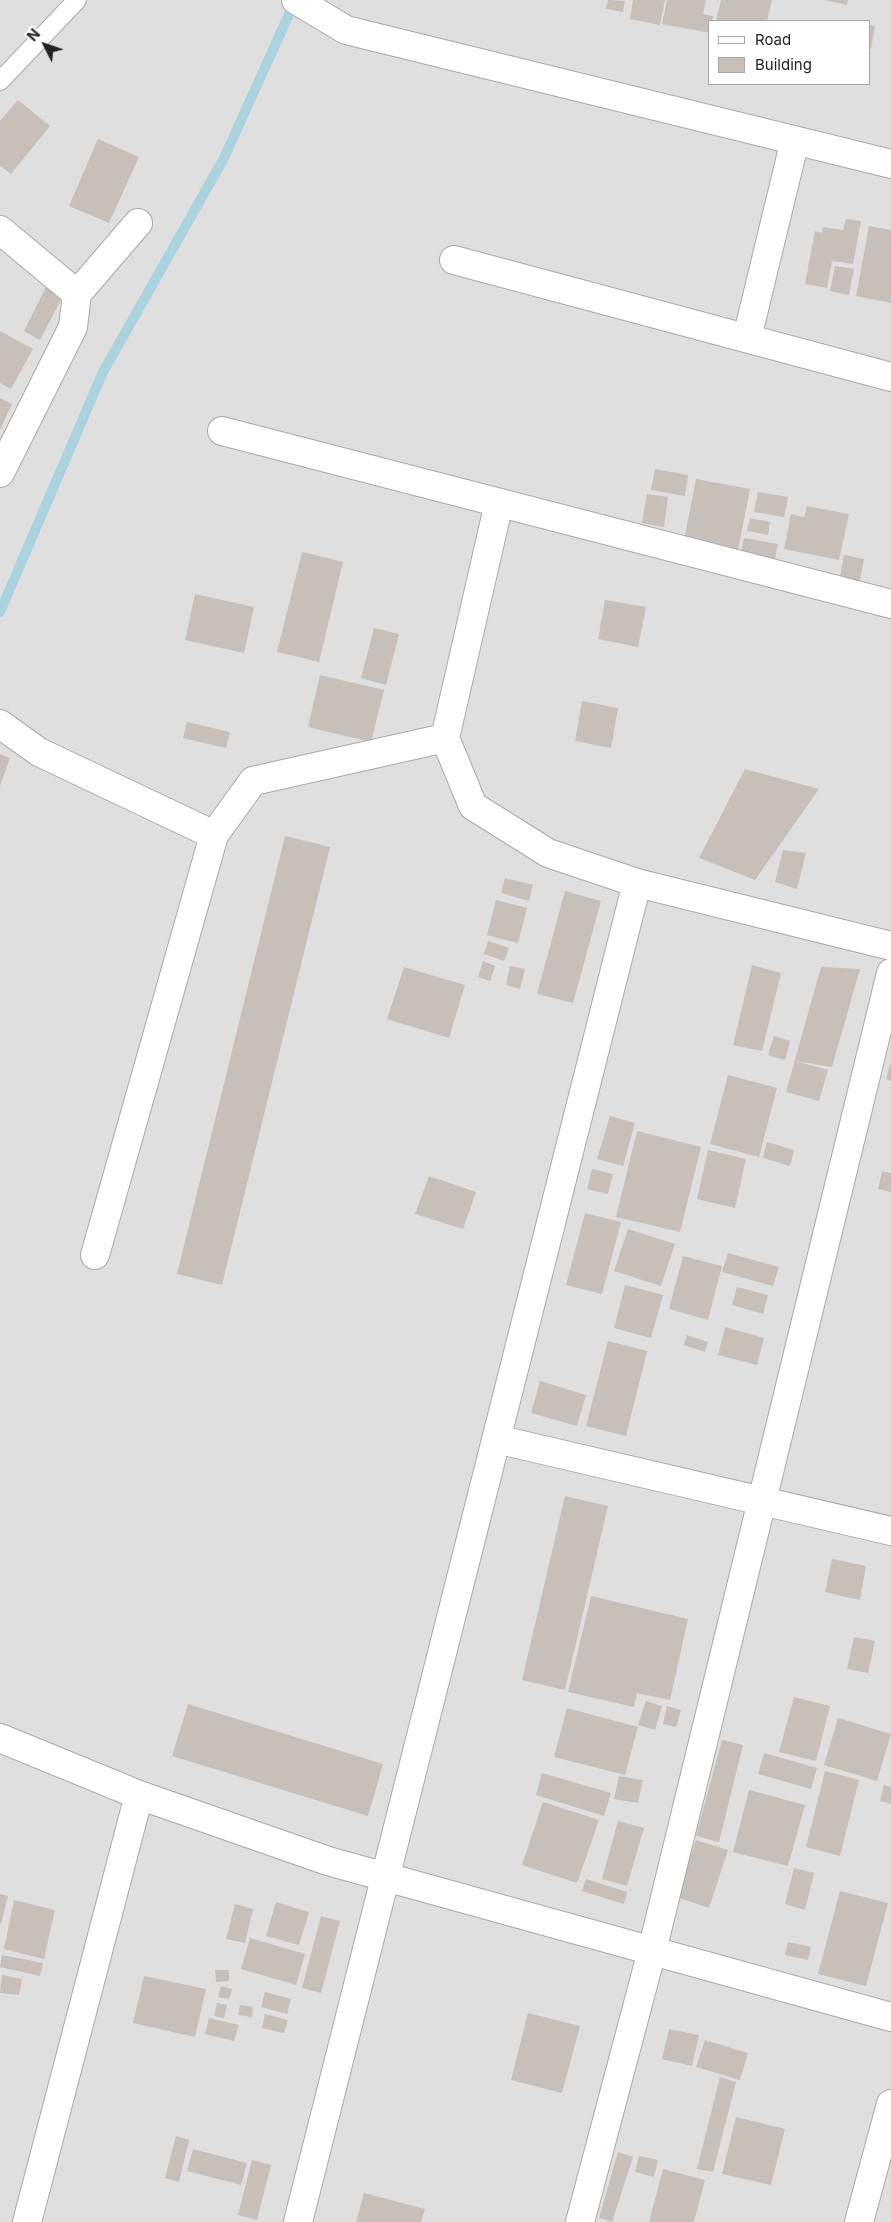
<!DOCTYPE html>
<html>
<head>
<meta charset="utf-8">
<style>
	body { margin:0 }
	#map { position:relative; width:891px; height:2222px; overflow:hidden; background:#f2efe9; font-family:Inter,sans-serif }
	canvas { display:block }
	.legend { position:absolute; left:708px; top:20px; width:162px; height:65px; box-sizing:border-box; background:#fff; border:1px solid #a7a7a7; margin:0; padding:6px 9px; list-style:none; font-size:15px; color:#222 }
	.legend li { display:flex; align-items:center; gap:10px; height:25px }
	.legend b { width:25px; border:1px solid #a7a7a7 }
	.north { position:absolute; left:20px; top:20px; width:50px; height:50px; -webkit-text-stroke:4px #fff; paint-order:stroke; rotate:311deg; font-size:14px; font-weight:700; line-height:20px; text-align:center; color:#222 }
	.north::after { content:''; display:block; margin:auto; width:18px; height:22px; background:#222; clip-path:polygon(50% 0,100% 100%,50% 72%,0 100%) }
</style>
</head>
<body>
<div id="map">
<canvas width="891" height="2222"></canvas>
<ul class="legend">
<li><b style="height:6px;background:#fff"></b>Road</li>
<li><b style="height:14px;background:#c7bfb8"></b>Building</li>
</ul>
<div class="north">N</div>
</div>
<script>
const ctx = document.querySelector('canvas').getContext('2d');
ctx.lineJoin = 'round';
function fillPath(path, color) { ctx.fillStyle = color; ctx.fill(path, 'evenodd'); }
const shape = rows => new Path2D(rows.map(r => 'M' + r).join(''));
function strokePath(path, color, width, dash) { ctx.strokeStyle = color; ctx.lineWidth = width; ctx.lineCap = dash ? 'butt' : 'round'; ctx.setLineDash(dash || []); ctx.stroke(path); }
const residential = shape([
	[0,0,891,0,891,2222,0,2222],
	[710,21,870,21,870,84,710,84]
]);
const stream = shape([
	[0,612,103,372,224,158,295,1]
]);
const building = shape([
	[608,0,625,1,623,12,606,9],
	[633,0,665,0,660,25,630,19],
	[667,0,706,0,703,14,713,16,712,21,710,21,710,33,662,24],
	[721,0,772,0,767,21,716,21],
	[824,0,848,0,847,5],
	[870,25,875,26,871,49,870,49],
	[18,100,50,126,11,174,0,166,0,121],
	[98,139,139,157,109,223,69,206],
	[846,219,861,221,853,264,832,261,827,288,805,284,815,231,822,233,823,227,843,230],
	[869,226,891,230,891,303,856,296],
	[835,266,854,269,849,295,830,291],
	[48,283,65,292,40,340,24,331],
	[0,331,33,349,11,389,0,383],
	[0,398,12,404,0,430],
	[655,469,688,475,685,496,651,490],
	[696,479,750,489,736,560,682,550],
	[758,492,788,497,784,517,754,512],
	[647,494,668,497,664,527,642,523],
	[807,506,849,514,839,560,784,549,791,514,804,517],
	[750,518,770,522,768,535,747,531],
	[744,538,778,544,773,568,739,561],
	[302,552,343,562,319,662,277,652],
	[844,555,864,559,858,591,838,587],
	[195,594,254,607,244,653,185,640],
	[605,600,646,607,638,647,598,639],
	[374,628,399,634,386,685,361,678],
	[320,675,384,690,371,742,308,727],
	[582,701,618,708,611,748,575,741],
	[187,722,230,732,226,748,183,738],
	[0,754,10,758,0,786],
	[745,769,819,789,755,880,699,858],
	[285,836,330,847,222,1285,177,1274],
	[783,850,806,853,797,889,775,882],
	[505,878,533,885,529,901,501,893],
	[565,891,601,901,573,1003,537,994],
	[496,900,527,908,518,943,487,935],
	[488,941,509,948,504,961,484,954],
	[483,961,495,966,490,981,478,977],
	[752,965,781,973,762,1051,733,1045],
	[510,966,525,969,520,989,506,985],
	[404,967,465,985,449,1038,387,1019],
	[821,967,860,969,832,1067,795,1061,828,1070,819,1101,786,1092],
	[774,1036,790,1041,785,1060,768,1055],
	[891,1061,891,1081,886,1079],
	[728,1075,777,1088,759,1157,710,1144],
	[610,1116,635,1123,623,1166,597,1159],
	[637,1131,701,1147,680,1232,616,1217],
	[767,1142,794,1150,790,1166,763,1158],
	[708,1150,746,1159,735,1208,697,1199],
	[592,1169,613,1174,608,1194,587,1189],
	[882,1171,891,1173,891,1192,878,1189],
	[429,1176,476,1192,463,1229,415,1214],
	[585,1213,621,1222,602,1294,566,1285],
	[628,1229,675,1244,661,1286,614,1271],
	[728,1253,779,1267,773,1286,722,1272],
	[683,1256,722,1266,708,1320,669,1309],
	[625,1285,663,1295,651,1338,614,1328],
	[737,1287,768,1295,763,1314,732,1305],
	[725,1327,764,1338,757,1365,718,1355],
	[687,1335,708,1342,705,1352,684,1345],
	[608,1341,647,1351,626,1436,586,1426],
	[540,1381,586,1395,577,1426,531,1413],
	[565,1496,608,1506,565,1690,522,1680],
	[832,1559,866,1566,860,1600,825,1592],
	[591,1596,688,1619,670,1700,637,1693,634,1707,568,1692],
	[854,1637,875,1641,868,1673,847,1669],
	[794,1697,830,1706,816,1761,779,1752],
	[646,1701,662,1706,655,1730,638,1725],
	[188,1704,383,1764,368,1816,172,1756],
	[667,1706,681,1710,676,1727,663,1724],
	[567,1708,638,1727,625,1775,554,1757],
	[838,1718,891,1734,877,1781,824,1765],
	[722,1740,743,1745,719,1842,696,1836],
	[764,1753,817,1768,811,1789,758,1774],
	[825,1771,859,1780,840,1856,806,1847],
	[542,1773,611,1793,604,1816,536,1795],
	[619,1776,643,1780,638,1803,614,1799],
	[884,1785,891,1787,891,1804,880,1801],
	[749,1790,805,1805,788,1866,733,1852],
	[543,1802,599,1820,577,1883,522,1865],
	[618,1821,644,1828,627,1886,602,1879],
	[696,1840,728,1850,709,1908,677,1897],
	[794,1868,814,1873,805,1910,785,1904],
	[586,1879,627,1892,624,1904,582,1891],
	[840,1891,888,1903,866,1986,818,1974],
	[0,1894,8,1896,1,1924,0,1923],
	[14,1900,55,1910,44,1959,4,1949],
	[276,1902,309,1912,299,1945,266,1936],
	[235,1904,253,1909,245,1943,226,1939],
	[321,1916,340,1921,321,1993,302,1988],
	[250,1938,305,1954,296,1985,241,1969],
	[788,1942,811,1947,808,1960,785,1955],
	[2,1955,43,1963,40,1976,0,1967],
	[215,1970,229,1970,229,1981,216,1982],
	[2,1975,22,1979,19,1995,0,1993],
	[144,1976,206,1989,195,2037,133,2023],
	[221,1986,232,1989,229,1999,218,1997],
	[265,1992,291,1999,287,2014,261,2007],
	[217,2003,227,2005,224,2018,214,2016],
	[240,2005,253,2007,252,2017,238,2015],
	[528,2013,580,2026,562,2093,511,2080],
	[265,2014,288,2020,284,2033,262,2028],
	[209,2018,239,2025,234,2041,205,2034],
	[669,2029,699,2035,692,2066,662,2059],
	[705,2040,748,2053,740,2080,696,2067],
	[720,2077,736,2082,713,2172,697,2169],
	[736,2117,785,2129,771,2185,722,2174],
	[176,2136,189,2140,179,2182,165,2178],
	[193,2149,247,2163,241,2185,187,2171],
	[618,2152,633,2157,612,2222,599,2218],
	[639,2156,658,2160,654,2177,635,2172],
	[252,2160,271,2165,257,2220,238,2215],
	[663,2169,705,2180,694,2222,649,2222],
	[364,2193,425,2209,421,2222,356,2222]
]);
const lane = shape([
	[0,81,77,0]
]);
const street = shape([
	[296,0,346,30,891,164],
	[0,230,77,294],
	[454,260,891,377],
	[747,338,795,140],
	[222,431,891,604],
	[0,473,73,327,77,294,138,223],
	[0,724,39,752,214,835],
	[637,883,891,946],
	[95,1255,214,835,253,781,445,738],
	[496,1439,891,1531],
	[0,1738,139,1795,328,1861,891,2017],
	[27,2222,139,1795],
	[298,2222,637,883,548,853,473,806,445,738,499,503],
	[580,2222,652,1951,891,973],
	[859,2222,891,2104]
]);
fillPath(residential, '#e0dfdf');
strokePath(stream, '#aad3df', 10);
fillPath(building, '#c7bfb8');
strokePath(lane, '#a9a9a9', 20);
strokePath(street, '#a9a9a9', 30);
strokePath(lane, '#fff', 18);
strokePath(street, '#fff', 28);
</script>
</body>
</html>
